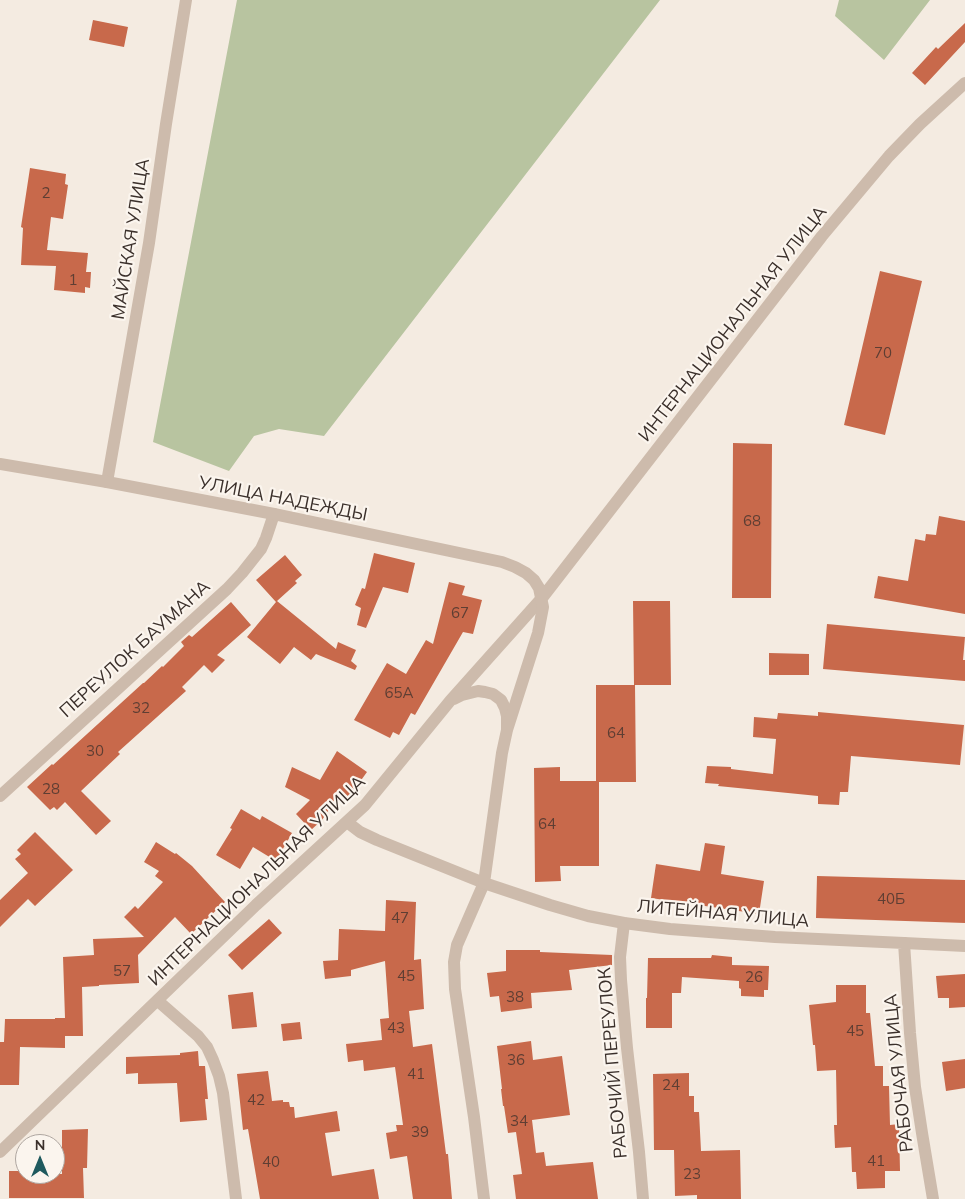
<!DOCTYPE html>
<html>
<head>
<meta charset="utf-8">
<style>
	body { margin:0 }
	#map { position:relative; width:965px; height:1199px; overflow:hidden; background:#f4ebe1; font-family:Mulish,sans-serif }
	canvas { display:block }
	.north { position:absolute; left:15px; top:1134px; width:50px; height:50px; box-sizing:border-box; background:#fbf5ee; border:1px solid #aea6a0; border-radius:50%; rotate:0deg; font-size:14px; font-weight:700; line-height:20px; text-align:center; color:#3b302b }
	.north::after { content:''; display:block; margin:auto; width:18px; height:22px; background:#1f5a5e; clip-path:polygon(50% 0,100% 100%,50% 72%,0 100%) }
</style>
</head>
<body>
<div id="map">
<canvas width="965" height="1199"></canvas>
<div class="north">N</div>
</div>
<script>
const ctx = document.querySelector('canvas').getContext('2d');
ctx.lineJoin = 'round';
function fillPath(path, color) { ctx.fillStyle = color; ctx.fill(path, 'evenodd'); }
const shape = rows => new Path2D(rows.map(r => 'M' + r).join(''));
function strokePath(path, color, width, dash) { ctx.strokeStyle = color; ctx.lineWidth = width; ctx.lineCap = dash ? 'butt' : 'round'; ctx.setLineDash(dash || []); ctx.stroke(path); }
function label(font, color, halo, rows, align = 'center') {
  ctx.font = font + ' Mulish,sans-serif'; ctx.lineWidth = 4.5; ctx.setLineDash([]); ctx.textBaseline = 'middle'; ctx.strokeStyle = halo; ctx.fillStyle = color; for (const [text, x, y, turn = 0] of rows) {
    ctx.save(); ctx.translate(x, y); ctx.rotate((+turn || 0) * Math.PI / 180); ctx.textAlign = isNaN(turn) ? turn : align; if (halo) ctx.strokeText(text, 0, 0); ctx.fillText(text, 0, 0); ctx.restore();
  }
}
const green = shape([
	[237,0,660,0,324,436,279,429,254,436,229,471,153,442],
	[839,0,930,0,884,60,835,16]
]);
const building = shape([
	[93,20,128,27,124,47,89,40],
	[965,23,965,42,925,85,912,73,936,47,938,49],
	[30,168,66,174,65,184,68,185,63,219,51,217,47,250,88,253,86,272,91,272,90,288,85,287,85,293,54,290,56,266,21,265,23,228,21,227],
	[880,271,922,281,885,435,844,425],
	[733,443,772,444,771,598,732,598],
	[939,516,965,521,965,614,874,598,878,576,908,581,915,539,925,541,926,534,936,535],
	[374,553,415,563,408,593,383,587,366,628,357,625,361,608,355,605,362,588,365,589],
	[285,555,302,575,295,581,297,583,277,601,336,649,338,642,356,650,351,661,357,666,355,670,316,654,311,660,294,647,280,664,247,637,276,602,256,580],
	[449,582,465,586,462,595,482,600,473,634,463,632,415,715,411,713,399,735,393,732,390,738,354,720,387,663,406,674,426,640,433,644],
	[633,601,670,601,671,685,635,685,636,782,599,782,599,866,560,866,561,881,535,882,534,768,560,767,560,781,596,781,596,685,634,685],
	[231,602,251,625,217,655,225,660,212,673,204,665,182,687,186,691,118,752,120,754,81,791,111,821,96,835,65,802,57,810,54,807,50,810,27,787,52,764,53,765,143,683,144,683,162,666,163,667,184,646,181,642,189,635,192,637],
	[827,624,965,637,963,660,965,660,965,681,823,669],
	[769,653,809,654,809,675,769,675],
	[818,712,964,725,960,765,851,756,848,792,840,792,839,805,818,804,818,796,718,786,719,784,705,783,707,766,731,767,731,769,739,770,773,774,776,739,753,737,754,717,777,719,778,713,818,716],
	[337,751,367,772,349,797,341,792,322,820,311,830,296,814,310,800,285,787,292,767,320,780],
	[241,809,260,820,262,816,292,833,276,861,253,847,240,869,216,855,232,829,230,828],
	[35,832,73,870,35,906,28,899,0,927,0,900,28,873,15,859,21,854,17,850],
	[156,842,175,854,176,853,192,866,225,902,191,934,175,917,138,955,139,983,99,985,99,986,82,987,83,1036,65,1036,65,1048,20,1047,19,1085,0,1085,0,1042,4,1042,5,1019,55,1019,55,1018,65,1018,63,957,94,955,93,939,144,937,124,917,135,906,138,909,163,882,155,876,159,871,144,862],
	[705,843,725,846,721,874,764,881,759,914,651,898,656,864,700,871],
	[817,876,965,880,965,923,816,918],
	[386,900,416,902,414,960,421,959,424,1009,409,1011,413,1047,432,1044,446,1154,448,1154,452,1199,413,1199,407,1156,390,1159,386,1133,397,1131,396,1125,403,1125,395,1067,364,1071,363,1060,348,1062,346,1044,382,1040,380,1019,389,1018,385,961,351,970,351,976,325,979,323,961,338,960,339,929,385,931],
	[269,919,282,933,242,970,228,955],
	[506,950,540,950,540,952,612,955,612,965,569,970,572,990,531,993,532,1008,501,1012,499,996,490,997,487,973,506,971],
	[712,955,732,957,732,965,769,966,768,990,764,990,764,997,741,996,741,989,739,988,739,981,682,977,681,993,672,993,672,1028,646,1028,646,998,647,998,648,958,711,958],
	[965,974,965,1007,949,1008,949,998,938,998,936,976],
	[836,985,866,985,866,1013,870,1013,875,1066,883,1066,883,1086,889,1086,890,1125,899,1124,900,1171,885,1171,885,1188,857,1189,856,1172,852,1172,851,1147,835,1148,834,1125,837,1125,836,1070,817,1071,815,1045,813,1045,809,1005,836,1002],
	[253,992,257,1027,232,1029,228,995],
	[300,1022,302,1039,283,1041,281,1024],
	[531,1041,533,1060,562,1056,570,1115,532,1120,536,1153,544,1152,546,1166,593,1162,598,1199,516,1199,513,1175,522,1174,516,1132,508,1133,504,1106,503,1106,501,1089,502,1089,497,1046],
	[198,1051,199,1066,205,1066,208,1099,205,1099,207,1120,180,1122,177,1083,138,1084,138,1073,126,1074,126,1057,180,1055,180,1053],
	[965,1059,965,1088,946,1091,942,1062],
	[268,1071,272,1101,283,1100,283,1102,289,1102,290,1107,294,1107,295,1118,337,1111,340,1131,325,1133,332,1176,374,1169,379,1199,260,1199,248,1129,243,1130,237,1074],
	[689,1073,689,1096,694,1096,694,1112,699,1112,701,1151,740,1150,741,1199,697,1199,697,1195,675,1196,674,1150,654,1150,653,1074],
	[88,1129,87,1168,83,1168,84,1198,9,1198,9,1171,25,1171,25,1174,62,1174,62,1130]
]);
const minor = shape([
	[107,482,149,243,166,124,186,0],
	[454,699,462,695,478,691,485,692,493,694,501,700,505,708,507,716,507,729],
	[0,796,227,589,242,573,261,549,266,538,274,514],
	[347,822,360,832,377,840,484,883,457,945,454,962,455,989,474,1117,484,1199],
	[624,923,620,957,621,980,627,1048,639,1152,643,1199],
	[904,943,965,946],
	[158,1001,198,1036,207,1047,213,1060,219,1076,223,1093,236,1199],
	[0,1152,256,905,365,805,450,701,542,598]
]);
const tertiary = shape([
	[0,464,107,482,274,514,502,562,515,567,526,573,534,580,539,588,543,607,538,633,507,730,502,753,484,883,550,905,588,916,624,923,670,929,775,937,904,943,910,1033,915,1087,922,1133,933,1199],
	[542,598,822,236,889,156,920,124,965,83]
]);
const numberNames = [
	["2",46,193],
	["1",73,280],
	["70",883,353],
	["68",752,521],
	["67",460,613],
	["65А",399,693],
	["32",141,708],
	["64",616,733],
	["30",95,751],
	["28",51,789],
	["64",547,824],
	["40Б",891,899],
	["47",400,918],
	["57",122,971],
	["45",406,976],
	["26",754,977],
	["38",515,997],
	["43",396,1028],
	["45",855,1031],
	["36",516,1060],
	["41",416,1074],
	["24",671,1085],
	["42",256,1100],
	["34",519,1121],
	["39",420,1132],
	["41",876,1161],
	["40",271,1162],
	["23",692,1174]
];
const streetNames = [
	["МАЙСКАЯ УЛИЦА",131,239,-81],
	["ИНТЕРНАЦИОНАЛЬНАЯ УЛИЦА",733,324,-52],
	["УЛИЦА НАДЕЖДЫ",283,499,11],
	["ПЕРЕУЛОК БАУМАНА",135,649,-42],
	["ИНТЕРНАЦИОНАЛЬНАЯ УЛИЦА",257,881,-44],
	["ЛИТЕЙНАЯ УЛИЦА",723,914,5],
	["РАБОЧИЙ ПЕРЕУЛОК",613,1063,-95],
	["РАБОЧАЯ УЛИЦА",899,1073,-96]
];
fillPath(green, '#b8c4a0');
fillPath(building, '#c8694b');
strokePath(minor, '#cdbbac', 12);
strokePath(tertiary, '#cdbbac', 12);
label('15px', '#5e3e33', null, numberNames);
label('18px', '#3b302b', '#fbf5ee', streetNames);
</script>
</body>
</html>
